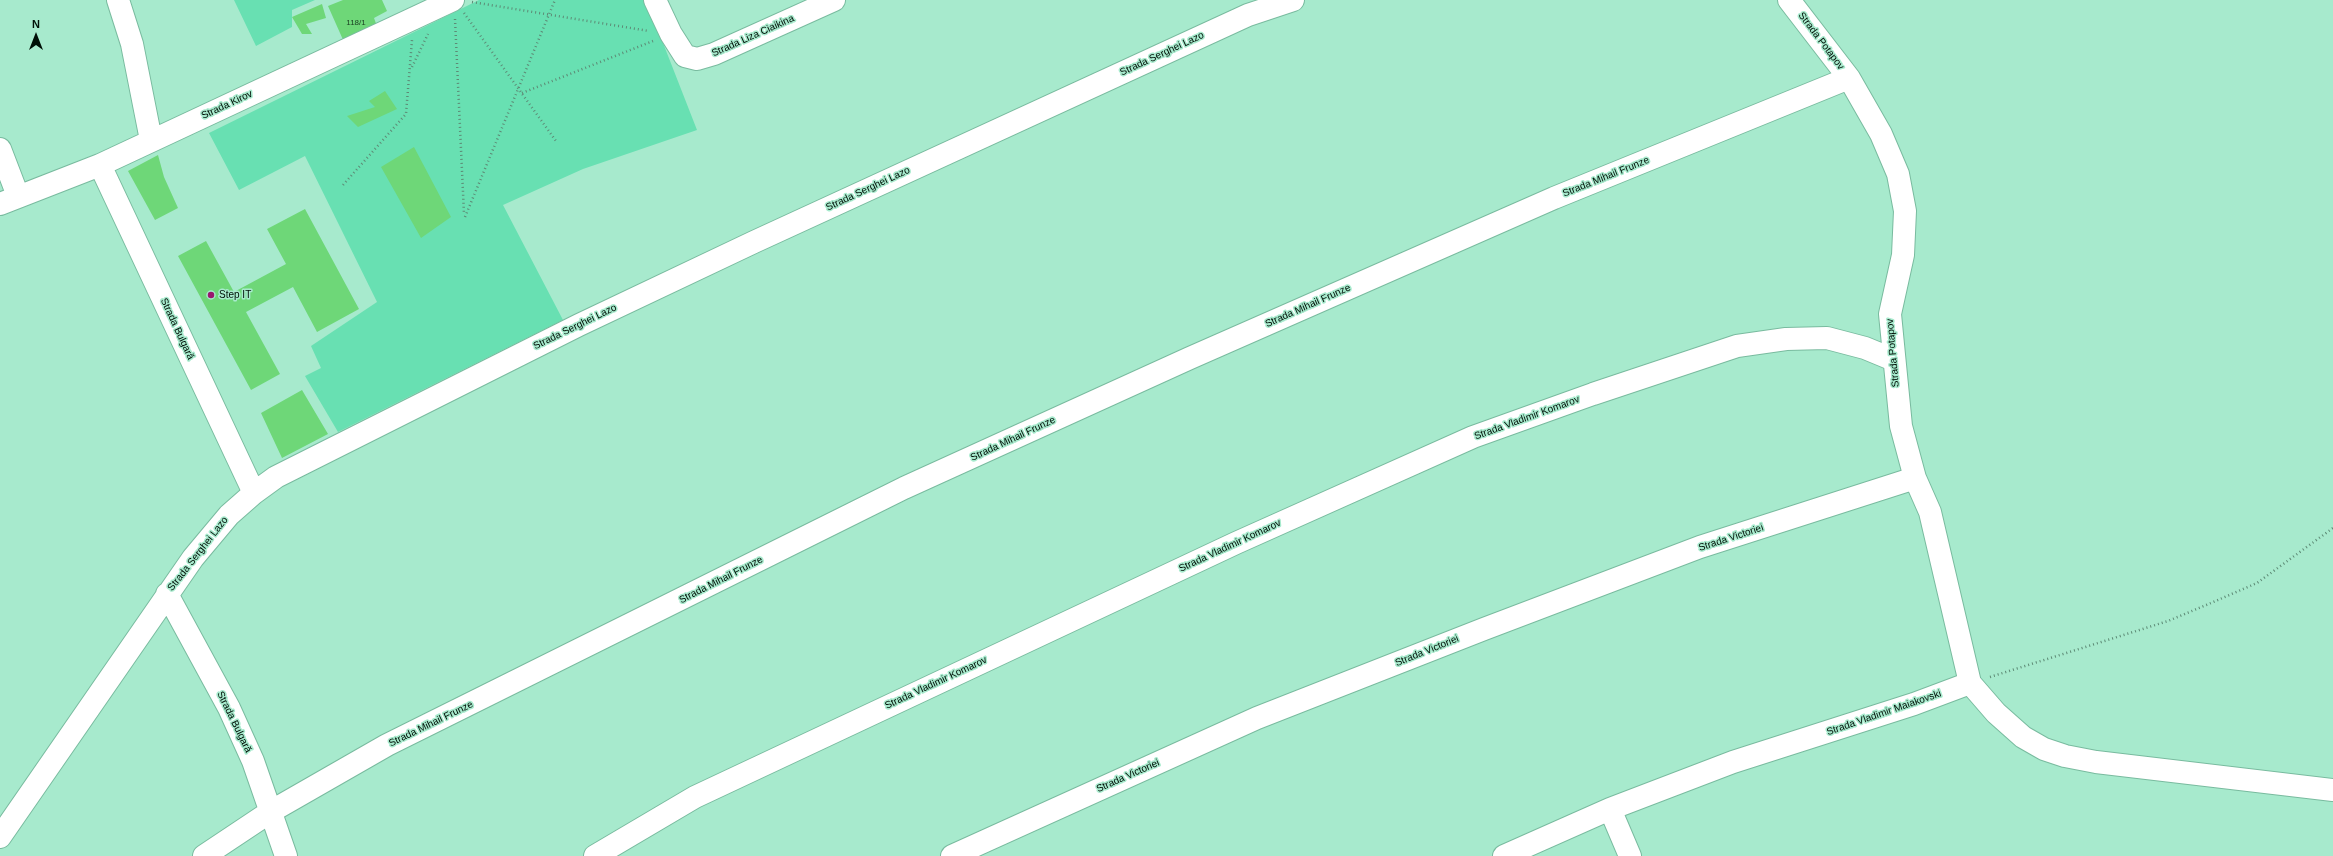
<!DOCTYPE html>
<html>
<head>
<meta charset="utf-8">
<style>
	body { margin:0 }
	#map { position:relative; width:2333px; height:856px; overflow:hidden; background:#a7eacd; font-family:Arial,sans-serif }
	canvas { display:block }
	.north { position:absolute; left:16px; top:16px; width:40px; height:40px; -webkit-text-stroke:3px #a7eacd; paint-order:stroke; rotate:0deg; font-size:11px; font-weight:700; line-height:16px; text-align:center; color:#001007 }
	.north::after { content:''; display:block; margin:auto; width:14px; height:18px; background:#001007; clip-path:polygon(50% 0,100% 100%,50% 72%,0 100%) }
</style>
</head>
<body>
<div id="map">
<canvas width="2333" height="856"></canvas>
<div class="north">N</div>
</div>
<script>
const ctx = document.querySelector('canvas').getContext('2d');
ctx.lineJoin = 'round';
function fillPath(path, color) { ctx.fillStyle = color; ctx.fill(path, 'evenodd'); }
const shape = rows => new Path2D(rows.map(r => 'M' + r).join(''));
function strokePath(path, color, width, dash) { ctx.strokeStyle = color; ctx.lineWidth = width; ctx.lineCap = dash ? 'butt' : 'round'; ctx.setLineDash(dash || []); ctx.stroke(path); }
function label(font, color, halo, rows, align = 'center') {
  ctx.font = font + ' Arial,sans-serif'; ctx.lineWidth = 3; ctx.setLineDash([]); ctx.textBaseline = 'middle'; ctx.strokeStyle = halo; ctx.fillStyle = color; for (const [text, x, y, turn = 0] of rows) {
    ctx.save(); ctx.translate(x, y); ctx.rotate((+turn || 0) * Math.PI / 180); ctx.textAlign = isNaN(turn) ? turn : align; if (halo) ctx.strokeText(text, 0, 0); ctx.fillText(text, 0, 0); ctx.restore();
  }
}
const green = shape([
	[234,0,315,0,292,10,292,27,256,46],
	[479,0,644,0,656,25,697,130,583,169,503,205,563,320,338,432,305,376,321,368,311,346,377,302,305,156,239,190,209,133]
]);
const building = shape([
	[343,0,382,0,387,11,374,18,378,29,344,42,328,6],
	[322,4,326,18,306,24,312,34,302,34,292,17],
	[385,91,397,109,358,127,347,116,375,107,369,101],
	[414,147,451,217,421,238,381,167],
	[158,155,164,177,178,208,155,220,128,171],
	[305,209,359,309,317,332,293,287,246,312,280,374,251,390,178,256,206,241,234,292,286,264,267,229],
	[302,390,328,434,282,458,261,413]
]);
const path = shape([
	[472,2,649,31],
	[464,13,556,141],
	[455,19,464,214],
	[412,67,428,34],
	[522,93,653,41],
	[343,185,406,114,412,40],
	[465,217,555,0],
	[1990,677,2168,621,2211,603,2257,583,2333,528]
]);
const minor = shape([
	[118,0,132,44,151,140],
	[655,0,671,34,685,56,697,59,714,54,834,0],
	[1789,0,1849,78,1881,134,1898,174,1905,211,1903,255,1890,314,1901,426,1915,478,1930,512,1970,683,1996,713,2023,737,2044,749,2065,756,2096,762,2333,790],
	[0,149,18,196],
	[100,165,254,493],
	[0,204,100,165,453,0],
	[167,594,229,708,253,761,286,856],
	[1610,809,1630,856],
	[0,837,193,558,229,515,254,493,276,477,579,325,754,242,1248,15,1293,0],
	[204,856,270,812,387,745,904,488,1190,358,1554,198,1849,78],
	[595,856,695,797,1236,543,1473,437,1593,394,1737,346,1786,339,1827,338,1865,348,1894,360],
	[952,856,1257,718,1484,629,1700,547,1915,478],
	[1504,856,1610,809,1733,762,1914,704,1970,683]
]);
const markers = [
	[211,295,4,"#99186e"]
];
const numberNames = [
	["118/1",356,23]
];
const streetNames = [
	["Strada Liza Ciaikina",753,36,-24],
	["Strada Potapov",1821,41,53],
	["Strada Serghei Lazo",1162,54,-25],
	["Strada Kirov",227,105,-25],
	["Strada Mihail Frunze",1606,177,-22],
	["Strada Serghei Lazo",868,189,-25],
	["Strada Mihail Frunze",1308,306,-24],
	["Strada Serghei Lazo",575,327,-26],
	["Strada Bulgară",177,329,65],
	["Strada Potapov",1893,353,-95],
	["Strada Vladimir Komarov",1527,418,-20],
	["Strada Mihail Frunze",1013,439,-25],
	["Strada Victoriei",1731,538,-18],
	["Strada Vladimir Komarov",1230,546,-25],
	["Strada Serghei Lazo",198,554,-52],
	["Strada Mihail Frunze",721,580,-27],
	["Strada Victoriei",1427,651,-22],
	["Strada Vladimir Komarov",936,683,-25],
	["Strada Vladimir Maiakovski",1884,713,-19],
	["Strada Bulgară",234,722,64],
	["Strada Mihail Frunze",431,724,-26],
	["Strada Victoriei",1128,776,-24]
];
const poiNames = [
	["Step IT",219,295]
];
fillPath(green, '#68e0b2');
fillPath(building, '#6ed778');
strokePath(minor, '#79bb9f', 24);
strokePath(path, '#5d8a75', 2.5, [1, 3]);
strokePath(minor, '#fff', 22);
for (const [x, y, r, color] of markers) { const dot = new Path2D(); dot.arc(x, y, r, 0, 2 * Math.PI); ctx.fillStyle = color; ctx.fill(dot); strokePath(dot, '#a7eacd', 1.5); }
label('8px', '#1c4223', null, numberNames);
label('10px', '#001007', '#a7eacd', streetNames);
label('10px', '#001007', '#a7eacd', poiNames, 'left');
</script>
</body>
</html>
